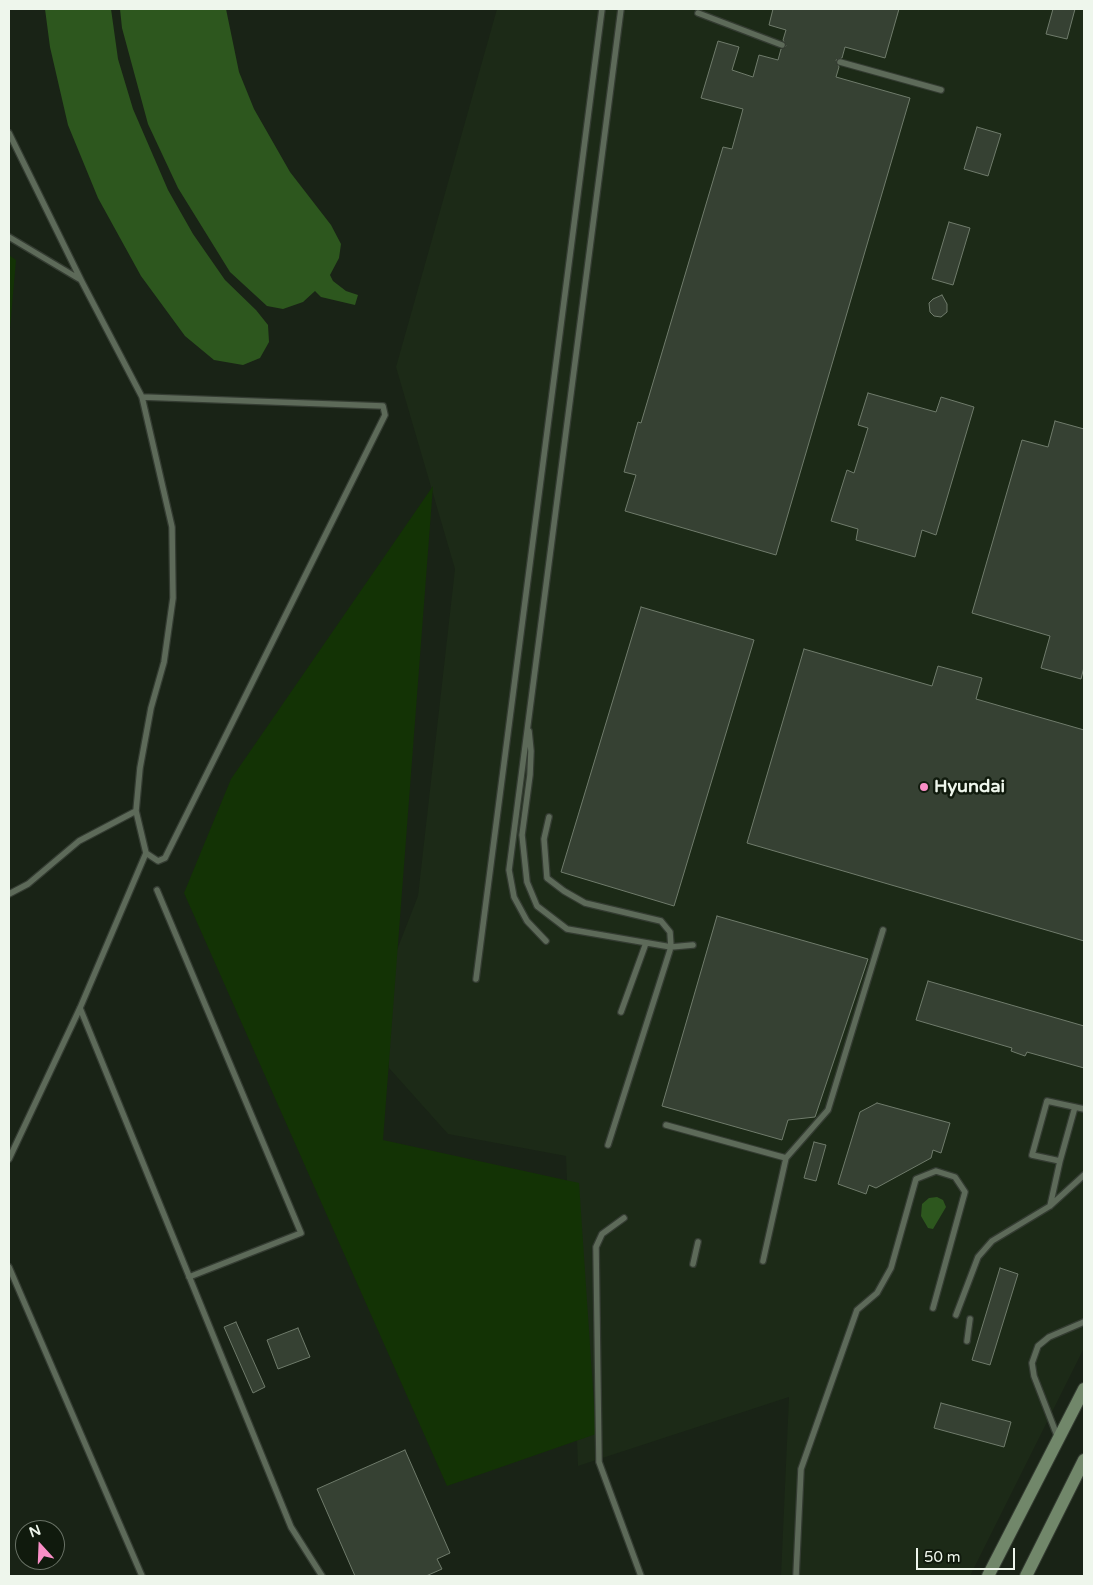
<!DOCTYPE html>
<html>
<head>
<meta charset="utf-8">
<style>
	body { margin:0 }
	#map { position:relative; width:1093px; height:1585px; overflow:hidden; background:#192316; font-family:"Varela Round",sans-serif }
	canvas { display:block }
	.frame { position:absolute; inset:0; border:10px solid #eef6ec; pointer-events:none }
	.north { position:absolute; left:15px; top:1520px; width:50px; height:50px; box-sizing:border-box; background:#101a0d; border:1px solid #697266; border-radius:50%; rotate:340deg; font-size:14px; font-weight:700; line-height:20px; text-align:center; color:#eef6ec }
	.north::after { content:''; display:block; margin:auto; width:18px; height:22px; background:#fa8fc7; clip-path:polygon(50% 0,100% 100%,50% 72%,0 100%) }
	.scale { position:absolute; left:916px; top:1548px; width:99px; height:22px; box-sizing:border-box; border:2px solid #eef6ec; border-top:0; padding-left:6px; font-size:15px; line-height:18px; white-space:nowrap; color:#eef6ec; -webkit-text-stroke:4px #101a0d; paint-order:stroke }
</style>
</head>
<body>
<div id="map">
<canvas width="1093" height="1585"></canvas>
<div class="frame"></div>
<div class="north">N</div>
<div class="scale">50 m</div>
</div>
<script>
const ctx = document.querySelector('canvas').getContext('2d');
ctx.lineJoin = 'round';
function fillPath(path, color) { ctx.fillStyle = color; ctx.fill(path, 'evenodd'); }
const shape = rows => new Path2D(rows.map(r => 'M' + r).join(''));
function strokePath(path, color, width, dash) { ctx.strokeStyle = color; ctx.lineWidth = width; ctx.lineCap = dash ? 'butt' : 'round'; ctx.setLineDash(dash || []); ctx.stroke(path); }
function label(font, color, halo, rows, align = 'center') {
  ctx.font = font + ' "Varela Round",sans-serif'; ctx.lineWidth = 5; ctx.setLineDash([]); ctx.textBaseline = 'middle'; ctx.strokeStyle = halo; ctx.fillStyle = color; for (const [text, x, y, turn = 0] of rows) {
    ctx.save(); ctx.translate(x, y); ctx.rotate((+turn || 0) * Math.PI / 180); ctx.textAlign = isNaN(turn) ? turn : align; if (halo) ctx.strokeText(text, 0, 0); ctx.fillText(text, 0, 0); ctx.restore();
  }
}
const built = shape([
	[497,9,1084,9,1084,1348,970,1576,781,1576,789,1397,578,1466,566,1156,448,1134,389,1068,386,978,418,896,455,569,396,367]
]);
const green = shape([
	[9,255,16,260,9,340],
	[433,486,383,1140,579,1183,596,1434,447,1486,184,893,231,779]
]);
const water = shape([
	[45,9,111,9,118,59,133,109,168,190,193,234,225,280,256,310,268,325,269,342,260,358,243,365,214,360,185,336,141,276,98,198,68,125,50,47],
	[120,9,226,9,239,72,254,109,290,172,331,225,341,244,339,258,330,275,333,281,346,291,358,295,355,305,321,297,315,291,303,302,283,309,267,306,230,272,178,188,148,124,122,28],
	[937,1197,943,1200,946,1207,933,1229,928,1228,921,1216,922,1204,929,1198]
]);
const building = shape([
	[773,9,899,9,885,58,845,47,842,58,836,60,839,67,836,77,910,98,776,555,625,511,636,475,624,472,638,422,641,423,723,147,732,149,743,109,701,98,718,41,739,47,732,70,753,77,759,55,778,60,781,49,786,46,783,40,786,30,769,25,773,9],
	[1053,9,1075,9,1067,39,1046,34,1053,9],
	[977,127,1001,134,988,176,964,169,977,127],
	[949,222,970,228,953,285,932,279,949,222],
	[942,295,947,304,947,312,941,317,934,316,930,312,929,303,933,299,942,295],
	[868,393,936,412,941,397,974,407,936,535,922,530,915,557,856,540,858,529,831,521,847,470,854,473,868,428,858,425,868,393],
	[1055,421,1084,429,1084,667,1081,679,1041,668,1050,636,972,613,1022,440,1048,447,1055,421],
	[641,607,754,640,674,906,561,872,641,607],
	[804,649,932,686,938,666,982,678,976,699,1084,730,1084,941,747,843,804,649],
	[717,916,868,959,815,1117,788,1120,782,1140,662,1106,717,916],
	[928,981,1084,1026,1084,1068,1027,1052,1025,1056,1011,1051,1012,1048,916,1020,928,981],
	[877,1103,950,1123,941,1153,933,1150,931,1158,876,1188,869,1185,866,1194,838,1184,860,1112,877,1103],
	[814,1142,826,1145,816,1181,804,1178,814,1142],
	[1000,1268,1018,1274,990,1365,972,1360,1000,1268],
	[236,1322,265,1387,253,1393,224,1327,236,1322],
	[298,1328,310,1357,278,1369,267,1340,298,1328],
	[941,1403,1011,1422,1004,1447,934,1428,941,1403],
	[405,1450,450,1553,437,1559,442,1569,426,1576,355,1576,317,1489,405,1450]
]);
const service = shape([
	[698,13,782,45],
	[840,62,941,90],
	[9,133,81,280,9,237],
	[81,280,142,397],
	[142,397,383,406,385,415,165,858,158,861,146,853,136,811,140,768,151,708,164,662,173,598,172,527,142,397],
	[529,731,531,751,530,775,522,835,527,882,537,906,567,929,671,947,693,945],
	[549,817,544,839,547,878,564,891,585,903,661,921,670,932,671,947,608,1145],
	[157,890,301,1233,189,1277],
	[9,894,28,884,79,841,136,811],
	[546,941,527,921,514,897,509,870,621,9],
	[476,979,602,9],
	[80,1008,291,1527,322,1576],
	[621,1012,646,943],
	[666,1125,786,1158,828,1110,883,930],
	[9,1159,80,1008,146,853],
	[1060,1161,1075,1107],
	[1050,1206,1060,1161,1032,1155,1047,1101,1084,1109],
	[624,1218,602,1234,596,1247,599,1462,641,1576],
	[763,1261,786,1158],
	[693,1264,698,1242],
	[9,1267,142,1576],
	[956,1315,978,1257,992,1241,1050,1206,1084,1175],
	[967,1341,970,1319],
	[1058,1438,1034,1376,1032,1363,1038,1346,1049,1337,1084,1322],
	[796,1576,801,1469,857,1310,877,1293,891,1268,916,1179,936,1171,955,1177,965,1192,933,1308]
]);
const secondary = shape([
	[988,1576,1084,1389],
	[1026,1576,1084,1460]
]);
const markers = [
	[924,787,5,"#fa8fc7"]
];
const poiNames = [
	["Hyundai",934,787]
];
fillPath(built, '#1c2a17');
fillPath(green, '#133305');
fillPath(water, '#2d571e');
fillPath(building, '#364133');
strokePath(building, '#6f7b6b', 1);
strokePath(service, '#343c32', 8);
strokePath(secondary, '#343c32', 14);
strokePath(service, '#5d6a59', 5.5);
strokePath(secondary, '#71876a', 12);
for (const [x, y, r, color] of markers) { const dot = new Path2D(); dot.arc(x, y, r, 0, 2 * Math.PI); ctx.fillStyle = color; ctx.fill(dot); strokePath(dot, '#101a0d', 2); }
label('bold 18px', '#eef6ec', '#101a0d', poiNames, 'left');
</script>
</body>
</html>
